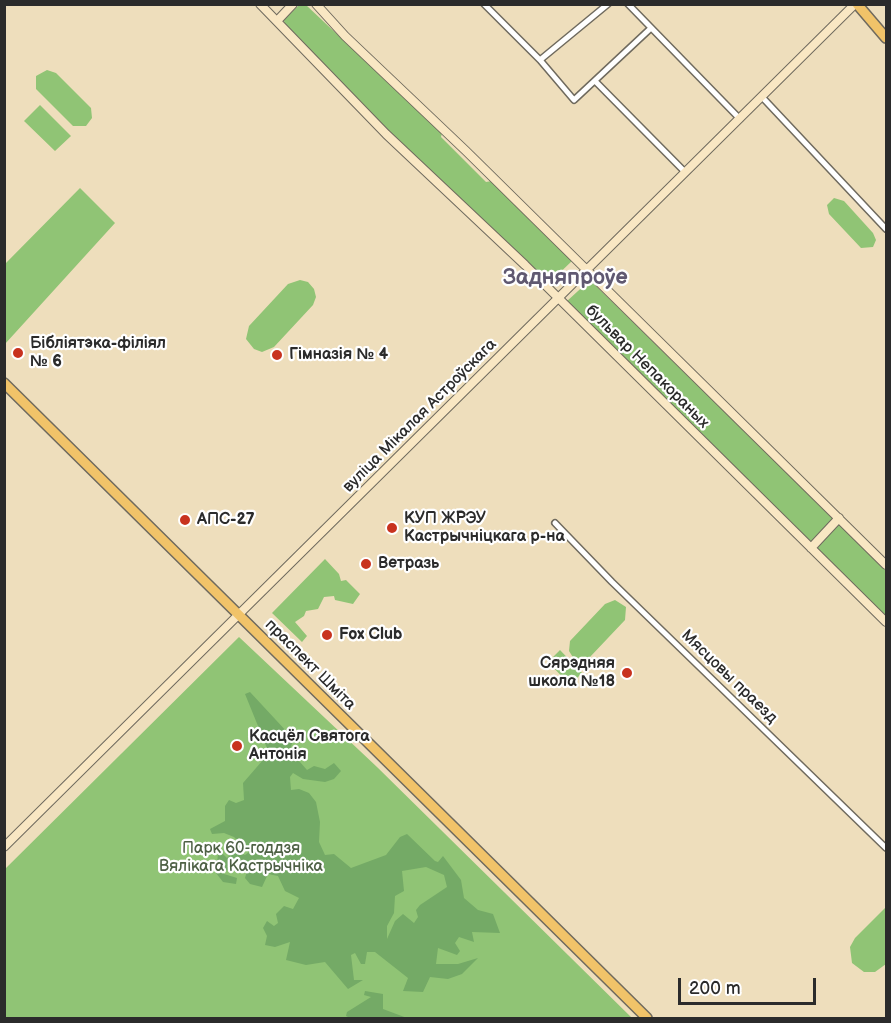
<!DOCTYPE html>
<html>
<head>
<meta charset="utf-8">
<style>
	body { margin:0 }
	#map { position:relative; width:891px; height:1023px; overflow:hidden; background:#eedebc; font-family:"Balsamiq Sans",sans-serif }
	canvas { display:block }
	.frame { position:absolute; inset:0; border:6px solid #2b2b2b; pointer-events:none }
	.scale { position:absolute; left:678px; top:978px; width:138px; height:27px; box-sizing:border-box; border:3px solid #2b2b2b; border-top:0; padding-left:8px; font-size:18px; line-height:21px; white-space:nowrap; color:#2b2b2b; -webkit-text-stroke:4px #fff; paint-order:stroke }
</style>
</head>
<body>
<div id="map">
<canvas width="891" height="1023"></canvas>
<div class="frame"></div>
<div class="scale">200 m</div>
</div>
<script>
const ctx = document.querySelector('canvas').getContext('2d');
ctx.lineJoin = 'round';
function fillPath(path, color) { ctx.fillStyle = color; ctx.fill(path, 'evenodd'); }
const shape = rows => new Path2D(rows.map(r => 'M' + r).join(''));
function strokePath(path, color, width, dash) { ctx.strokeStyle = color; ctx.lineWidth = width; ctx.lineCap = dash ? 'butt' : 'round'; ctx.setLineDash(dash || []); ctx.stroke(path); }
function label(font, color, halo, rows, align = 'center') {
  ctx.font = font + ' "Balsamiq Sans",sans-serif'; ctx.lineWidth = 4.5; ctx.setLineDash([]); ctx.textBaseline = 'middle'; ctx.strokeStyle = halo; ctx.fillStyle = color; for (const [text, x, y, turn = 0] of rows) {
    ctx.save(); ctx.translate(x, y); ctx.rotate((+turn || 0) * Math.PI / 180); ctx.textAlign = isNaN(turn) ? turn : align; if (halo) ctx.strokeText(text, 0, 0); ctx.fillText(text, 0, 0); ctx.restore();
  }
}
const green = shape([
	[299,5,306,5,442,133,441,137,486,182,492,181,573,260,547,285,285,30,284,20],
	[47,70,56,73,91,108,92,118,86,126,73,126,36,89,36,76],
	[40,105,71,136,55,151,24,121],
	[80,188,115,223,5,344,5,264],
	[834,198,844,201,873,233,876,240,873,247,861,248,829,214,827,205],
	[300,280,308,282,314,289,316,297,313,305,274,347,262,352,254,349,246,339,249,326,288,284],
	[590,280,833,518,811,543,566,302],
	[839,524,886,571,886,618,817,548],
	[325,559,339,574,341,581,346,580,360,594,353,604,335,600,334,596,324,597,318,609,306,611,304,616,295,622,307,636,302,642,272,613],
	[615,600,626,607,625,620,590,657,584,660,574,659,569,651,570,641,605,604],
	[239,637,377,767,632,1018,5,1018,5,869],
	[560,650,582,673,570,685,548,662],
	[886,907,886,964,875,972,864,972,852,963,850,947,855,938]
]);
const forest = shape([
	[250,692,288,733,292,743,289,756,300,762,307,770,314,766,325,769,334,763,341,771,334,779,325,782,303,779,293,773,290,777,291,790,299,789,309,793,316,802,320,822,319,842,325,855,334,854,351,868,386,855,400,837,407,834,435,861,438,862,443,856,461,880,464,898,478,910,493,914,500,933,472,932,474,942,459,937,455,943,460,951,457,955,438,948,436,964,458,964,478,958,462,974,448,979,430,977,423,992,403,991,408,978,375,952,367,952,365,964,361,964,355,953,351,955,354,980,363,980,348,989,325,962,306,965,286,960,290,942,275,947,265,945,267,936,263,928,267,921,274,926,278,923,276,914,284,906,293,909,299,898,285,891,278,876,268,874,262,887,250,884,245,878,247,871,236,868,224,871,224,874,237,878,236,884,223,882,216,873,218,854,221,852,227,858,235,850,245,855,249,852,234,837,224,833,212,834,210,829,225,821,225,806,229,800,236,803,244,800,243,783,269,753,245,694],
	[426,867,444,875,447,887,420,905,416,910,418,917,414,923,403,914,395,921,387,939,387,926,394,913,395,896,404,891,402,871],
	[365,991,383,994,383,1009,407,1018,350,1018,346,1016,347,1012,371,997,364,995]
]);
const minor = shape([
	[484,4,540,60,574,100,651,28],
	[628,4,740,119],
	[540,60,608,4],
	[595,81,685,172],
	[762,97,886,229],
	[555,523,612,582,886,848]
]);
const secondary = shape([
	[260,4,386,134,525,265,886,622],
	[316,4,345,36,466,151,886,565],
	[277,21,293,4],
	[811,548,839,518],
	[4,847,855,4]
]);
const primary = shape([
	[857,4,886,38],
	[4,383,647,1018]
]);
const markers = [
	[18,353,6,"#c8321e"],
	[277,355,6,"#c8321e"],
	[185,520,6,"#c8321e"],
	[392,528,6,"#c8321e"],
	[366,564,6,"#c8321e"],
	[327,635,6,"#c8321e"],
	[627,673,6,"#c8321e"],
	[237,746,6,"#c8321e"]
];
const poiNames = [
	["Бібліятэка-філіял",30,344],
	["№ 6",30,362],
	["Гімназія № 4",289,355],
	["КУП ЖРЭУ",404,519],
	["Кастрычніцкага р-на",404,537],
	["АПС-27",197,520],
	["Ветразь",378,564],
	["Fox Club",339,635],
	["Сярэдняя",615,664,"right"],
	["школа №18",615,682,"right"],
	["Касцёл Святога",249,737],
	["Антонія",249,755]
];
const streetNames = [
	["бульвар Непакораных",647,367,45],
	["вуліца Мікалая Астроўскага",420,416,-45],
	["праспект Шміта",310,665,45],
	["Мясцовы праезд",729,677,44]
];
const parkNames = [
	["Парк 60-годдзя",241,849],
	["Вялікага Кастрычніка",241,867]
];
const districtNames = [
	["Задняпроўе",565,278]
];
fillPath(green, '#90c475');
fillPath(forest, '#74aa66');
strokePath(minor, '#6f6a5e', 8);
strokePath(secondary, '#6f6a5e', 10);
strokePath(primary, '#6f6a5e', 12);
strokePath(minor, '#fff', 5);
strokePath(secondary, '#f9e7c3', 8);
strokePath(primary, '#f1c369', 9);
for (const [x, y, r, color] of markers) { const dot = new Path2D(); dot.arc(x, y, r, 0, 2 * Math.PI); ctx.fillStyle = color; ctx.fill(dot); strokePath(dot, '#fff', 2); }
label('bold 16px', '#2b2b2b', '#fff', poiNames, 'left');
label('16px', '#2b2b2b', '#fff', streetNames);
label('16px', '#4e6145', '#fff', parkNames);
label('bold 22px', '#605971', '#fff', districtNames);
</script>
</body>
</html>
